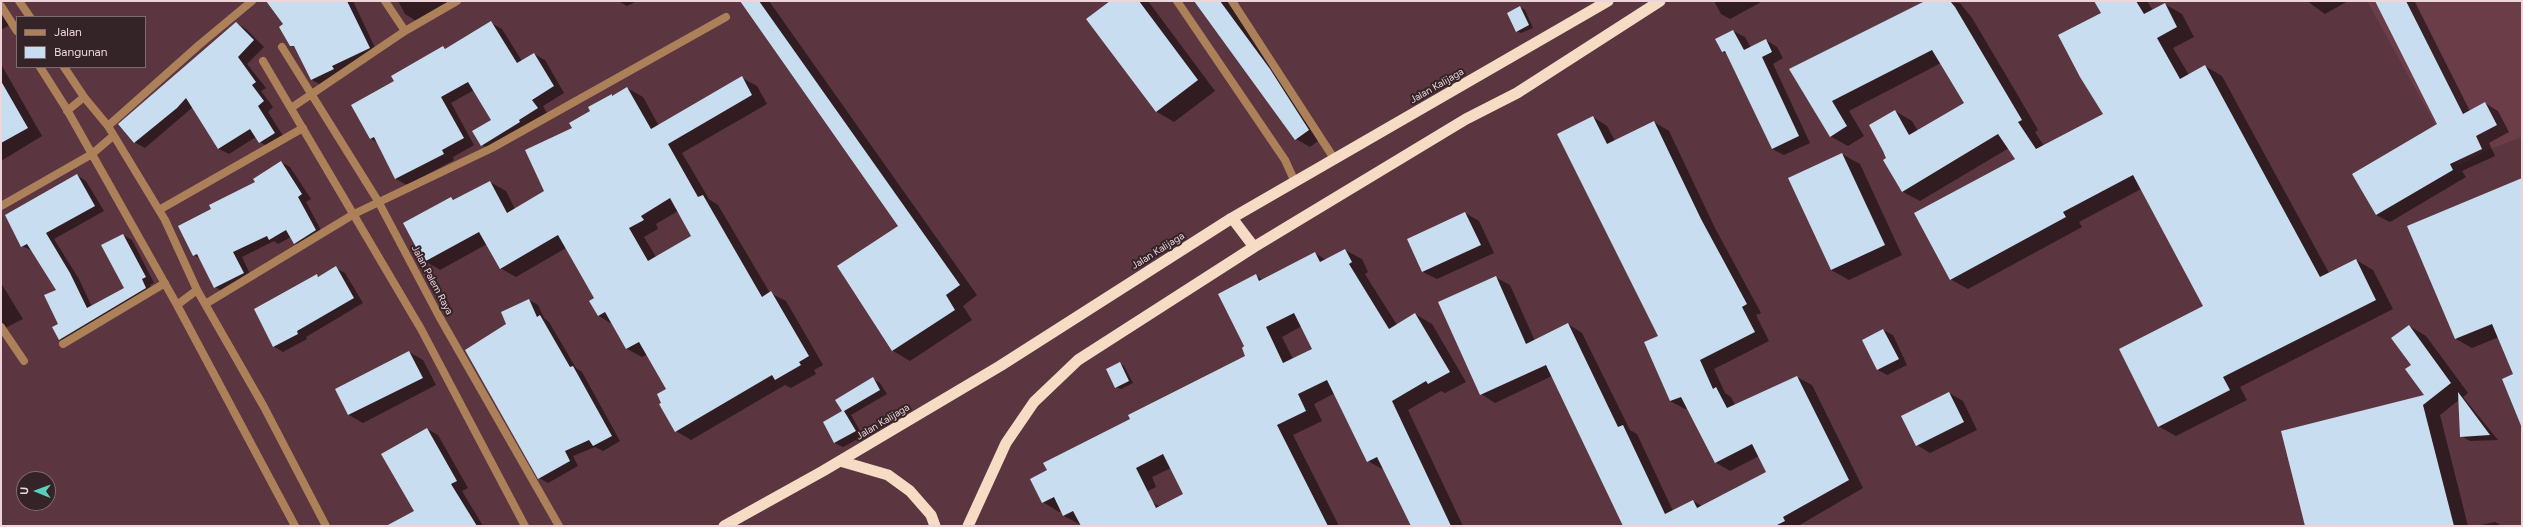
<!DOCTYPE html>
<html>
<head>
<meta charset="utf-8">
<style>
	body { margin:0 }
	#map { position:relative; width:2523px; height:527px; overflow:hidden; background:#5b353f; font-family:Figtree,sans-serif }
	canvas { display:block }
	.frame { position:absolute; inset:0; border:2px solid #edd5da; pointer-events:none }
	.legend { position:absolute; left:16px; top:16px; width:130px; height:52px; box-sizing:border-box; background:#342327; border:1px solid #7e6a6f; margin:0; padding:5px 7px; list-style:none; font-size:12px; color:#edd5da }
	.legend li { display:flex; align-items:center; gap:8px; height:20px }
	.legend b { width:20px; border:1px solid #7e6a6f }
	.north { position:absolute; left:16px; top:471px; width:40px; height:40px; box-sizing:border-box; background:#342327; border:1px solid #7e6a6f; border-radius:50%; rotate:271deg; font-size:11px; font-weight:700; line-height:16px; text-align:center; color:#edd5da }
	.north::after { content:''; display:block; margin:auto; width:14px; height:18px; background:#59cebe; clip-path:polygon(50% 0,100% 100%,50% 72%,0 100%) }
</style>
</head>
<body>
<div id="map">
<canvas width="2523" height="527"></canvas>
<div class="frame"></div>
<ul class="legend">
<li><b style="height:5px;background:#ac815a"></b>Jalan</li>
<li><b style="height:11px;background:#c8ddef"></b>Bangunan</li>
</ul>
<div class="north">U</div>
</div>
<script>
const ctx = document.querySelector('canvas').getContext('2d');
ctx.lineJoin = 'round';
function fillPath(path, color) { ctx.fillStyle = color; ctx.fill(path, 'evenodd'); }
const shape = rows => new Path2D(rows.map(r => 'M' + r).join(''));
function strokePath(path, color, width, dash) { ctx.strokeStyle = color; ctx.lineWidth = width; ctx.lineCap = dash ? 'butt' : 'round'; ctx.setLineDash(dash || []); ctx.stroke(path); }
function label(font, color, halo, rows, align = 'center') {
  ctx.font = font + ' Figtree,sans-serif'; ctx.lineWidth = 4; ctx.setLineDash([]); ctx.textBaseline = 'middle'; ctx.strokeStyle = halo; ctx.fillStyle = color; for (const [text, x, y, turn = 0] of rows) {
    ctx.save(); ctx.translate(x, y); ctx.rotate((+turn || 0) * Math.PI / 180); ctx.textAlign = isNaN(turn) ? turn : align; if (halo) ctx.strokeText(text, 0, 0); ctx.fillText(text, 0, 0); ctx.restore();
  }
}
const built = shape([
	[2367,1,2522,1,2522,137,2485,151,2458,166]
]);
const shadow = shape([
	[267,1,353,1,378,54,321,85,312,80,296,48,290,45,284,24],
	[398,1,456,1,416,21,405,14],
	[618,1,637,1,627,6],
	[741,1,769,1,977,295,963,306,972,320,910,361,893,351,900,226],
	[1112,1,1148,1,1215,91,1174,122,1157,112,1088,20],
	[1195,1,1227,1,1283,78,1322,138,1310,147,1296,139],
	[1714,1,1763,1,1730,19,1721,14],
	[1927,1,1960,3,1972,18,2013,87,2038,130,2035,132,2044,146,2104,114,2102,13,2095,1,2147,1,2153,11,2165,4,2182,14,2194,37,2173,48,2189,75,2205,66,2222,76,2329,273,2356,260,2373,270,2393,309,2240,387,2247,400,2176,436,2158,426,2205,306,2141,189,2079,222,2082,227,1968,289,1950,279,2016,159,2009,148,1920,201,1903,192,1884,160,1887,158,1895,111,1912,121,1918,131,1965,103,1941,63,1849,111,1864,136,1848,146,1830,136,1790,69],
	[2307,1,2348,1,2325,14],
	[2389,1,2415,2,2470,111,2485,103,2498,111,2509,132,2489,143,2495,156,2462,171,2466,177,2390,222,2376,215,2353,175,2439,124],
	[1,7,11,24,1,30],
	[1520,7,1525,10,1533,28,1521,33,1516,31],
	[236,23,246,29,264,47,247,64,266,88,261,91,273,107,268,112,285,139,270,148,260,142,256,137,229,154,219,149,193,107,145,148,134,142],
	[491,23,502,29,522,61,534,54,545,60,564,93,543,106,548,115,493,151,482,145,492,120,474,90,451,103,474,145,453,157,454,160,407,185,396,179,378,143,370,138,395,81,443,47,446,49],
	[1733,31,1745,37,1751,48,1766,40,1777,47,1783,58,1773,64,1810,143,1784,155,1772,149,1728,54,1723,52,1717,40],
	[1,64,42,136,1,161],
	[742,78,757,86,767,104,682,153,709,199,718,205,770,293,786,301,823,365,814,370,816,374,791,388,785,385,691,440,676,431,668,389,648,354,642,357,627,349,612,324,599,316,596,299,566,248,516,277,500,268,487,244,440,270,425,261,451,198,455,200,490,182,506,191,515,209,546,192,573,129,612,95,614,96,627,88,643,97,659,126],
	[678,211,693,236,656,257,644,237,658,229,656,224],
	[1593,117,1607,126,1615,141,1654,122,1669,131,1715,228,1761,313,1756,315,1769,341,1714,369,1725,393,1731,397,1735,405,1797,377,1812,385,1863,488,1798,526,1625,526,1552,376,1495,403,1481,394,1495,277,1510,285,1535,341,1568,324,1582,333,1630,430,1637,434,1673,511,1693,501,1702,506,1767,473,1759,456,1730,471,1715,462,1688,408,1685,409,1670,401,1660,337],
	[1842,154,1860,164,1902,255,1849,280,1831,270],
	[281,162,290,167,311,199,306,202,324,236,303,248,295,243,291,237,278,244,274,241,242,257,252,278,224,292,215,287,201,259,194,255,212,209,257,182],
	[77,175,86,181,104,211,54,239,79,279,92,307,125,289,123,235,132,240,154,283,150,285,155,293,69,345,60,339,53,327,59,324,57,290,33,251,22,246,6,215],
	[2522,178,2522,426,2515,375,2499,337,2472,348,2456,339,2408,226],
	[1465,213,1479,221,1494,253,1437,279,1423,272,1409,239],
	[1345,250,1362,259,1368,272,1365,274,1397,325,1415,314,1432,324,1466,382,1445,393,1441,391,1408,410,1463,526,1413,526,1384,470,1368,461,1335,393,1314,404,1322,421,1293,435,1339,526,1105,526,1152,502,1160,507,1184,495,1171,468,1152,477,1156,487,1081,525,1064,516,1062,511,1059,512,1043,502,1131,420,1247,356,1245,347,1256,276,1263,280,1315,253,1326,260],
	[1302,326,1313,349,1293,359,1282,337],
	[336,268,345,273,363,303,306,337,307,339,283,352,273,346,317,275,320,277],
	[1,283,23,319,7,327,1,333],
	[529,300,538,305,544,318,549,322,576,368,582,372,620,441,603,451,595,447,573,456,578,466,548,483,539,478,507,324],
	[2409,326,2426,336,2468,393,2463,397,2498,440,2470,441,2461,436,2459,400,2440,415,2468,526,2306,526,2425,395,2412,365],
	[1883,330,1893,335,1907,365,1887,375,1878,370],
	[409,352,423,360,436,385,363,423,349,415,336,390],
	[1120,364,1124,366,1133,383,1121,389,1116,387],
	[873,379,880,383,887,394,851,415,863,436,843,447,835,443,824,422,843,412],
	[1949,393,1963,401,1977,430,1930,453,1917,445],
	[427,429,438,435,468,488,462,491,483,526,406,526,415,511],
	[2495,522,2502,526,2477,526]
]);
const building = shape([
	[266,1,347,1,370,48,332,66,334,69,311,80,294,46,290,46,279,27,283,24],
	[740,1,759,1,960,285,946,295,955,310,892,351,837,266,898,226],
	[1110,1,1139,1,1198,80,1156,112,1086,19],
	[1194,1,1220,1,1270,69,1309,130,1295,140],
	[1925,1,1950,1,1955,7,2022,120,2018,122,2036,149,2103,114,2080,77,2058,35,2101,13,2094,1,2136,1,2144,14,2165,3,2177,27,2157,38,2180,79,2205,65,2320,277,2356,259,2376,300,2223,377,2230,390,2158,427,2119,349,2203,306,2133,175,2063,212,2066,217,1950,280,1914,213,2015,159,1998,134,1902,192,1883,160,1886,158,1883,151,1869,125,1895,110,1909,135,1964,103,1932,50,1832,101,1847,126,1830,137,1789,69],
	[2375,1,2406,1,2463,114,2485,102,2497,125,2476,136,2482,149,2450,164,2453,170,2376,215,2352,174,2437,124],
	[1520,6,1529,25,1516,32,1507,13],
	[491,21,517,63,534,53,554,86,532,100,538,108,519,120,520,122,481,146,472,131,491,120,468,82,441,97,464,138,442,150,444,154,395,179,374,137,370,139,351,105,394,81,391,76,443,46,445,49],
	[236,22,254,40,238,57,256,82,252,85,264,101,258,106,275,133,259,143,250,129,218,149,186,98,177,108,134,143,118,124],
	[1733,30,1744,50,1766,39,1772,52,1762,57,1799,136,1772,149,1725,51,1722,52,1715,39],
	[742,76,752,95,668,144,698,197,703,195,762,297,771,291,809,356,799,362,801,365,775,380,772,375,675,432,659,404,661,403,657,394,666,389,639,342,626,349,605,312,598,316,589,301,594,298,558,235,500,269,479,232,424,262,403,223,451,197,453,200,490,181,507,213,544,191,525,150,572,128,569,123,590,111,588,107,612,94,612,96,627,87,651,129],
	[670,198,691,236,648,261,629,228,644,220,641,216],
	[1,81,28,128,1,143],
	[1593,116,1607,144,1654,121,1701,219,1747,304,1742,307,1755,332,1700,360,1713,389,1716,387,1727,408,1797,376,1849,480,1783,517,1785,521,1775,526,1623,526,1546,365,1480,395,1438,302,1496,276,1526,344,1568,323,1618,427,1623,425,1665,514,1693,500,1697,508,1766,472,1752,444,1715,463,1681,397,1670,401,1644,342,1658,336,1557,134],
	[1842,153,1885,245,1831,270,1788,178],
	[281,161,302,194,298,197,316,230,294,244,286,230,269,240,267,236,233,252,244,273,214,288,197,254,193,256,178,226,211,209,209,205,255,182,253,179],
	[77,174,95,206,46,233,70,273,87,308,124,288,101,245,123,234,146,277,142,279,146,288,59,340,52,327,58,324,44,295,56,290,27,244,21,247,5,215],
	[2522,178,2522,428,2502,379,2513,374,2492,324,2455,339,2407,226],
	[1465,212,1481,245,1422,272,1407,239],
	[1345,249,1352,262,1349,264,1389,329,1415,313,1450,372,1428,384,1426,381,1392,401,1451,526,1411,526,1377,457,1367,462,1327,380,1298,394,1306,411,1277,425,1328,526,1081,526,1073,511,1063,516,1054,497,1042,503,1030,479,1047,470,1043,463,1130,419,1128,415,1245,356,1242,348,1244,346,1218,294,1256,274,1259,281,1315,252,1320,262],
	[1294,313,1312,349,1283,363,1266,327],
	[1163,454,1183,494,1156,508,1136,468],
	[336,266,354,298,297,331,298,334,273,347,254,309,317,274,318,277],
	[529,299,537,317,540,315,570,367,573,366,612,436,593,446,589,440,565,451,570,461,538,479,465,350,506,324,501,312],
	[2409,325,2451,383,2423,405,2454,526,2305,526,2281,431,2424,395,2405,369,2411,365,2391,338],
	[1883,329,1899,359,1877,370,1862,340],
	[409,351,423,378,348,415,335,389],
	[1120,362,1129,381,1115,388,1106,369],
	[873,377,880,390,844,411,856,431,834,443,823,422,842,411,835,400],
	[1949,392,1964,422,1916,446,1901,416],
	[2458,392,2490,435,2460,437],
	[427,428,457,481,451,484,477,526,386,526,414,511,381,454]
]);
const minor = shape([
	[19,1,30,17],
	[385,1,405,31],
	[1177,1,1285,160,1295,182],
	[1232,1,1335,160],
	[1,6,17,31],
	[282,47,378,201,440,318,559,526],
	[263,61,421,329,525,526],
	[40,67,66,108,177,305,295,526],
	[64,67,84,97,108,126,165,220,197,290,264,407,326,526],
	[291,108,405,31,457,1],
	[67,111,84,97],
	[108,126,199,45,252,1],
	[1,206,92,154,113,136],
	[159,210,303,128],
	[207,303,354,214,492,148,726,17],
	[177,305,197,290],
	[1,327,24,361],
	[63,344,165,283]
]);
const trunk = shape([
	[1232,218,1254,247],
	[840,461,888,475,910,491,931,515,935,526],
	[724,526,823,471,1000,366,1232,218,1608,1],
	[968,526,1006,443,1034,402,1078,360,1254,247,1466,119,1517,93,1660,1]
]);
const streetNames = [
	["Jalan Kalijaga",1437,86,-30],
	["Jalan Kalijaga",1158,251,-32],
	["Jalan Palem Raya",432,280,62],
	["Jalan Kalijaga",883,422,-31]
];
fillPath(built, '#6b3d49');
fillPath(shadow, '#0007');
fillPath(building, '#c8ddef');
strokePath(minor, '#ac815a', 8);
strokePath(trunk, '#f6dcc4', 11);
label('10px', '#edd5da', '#342327', streetNames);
</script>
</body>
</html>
